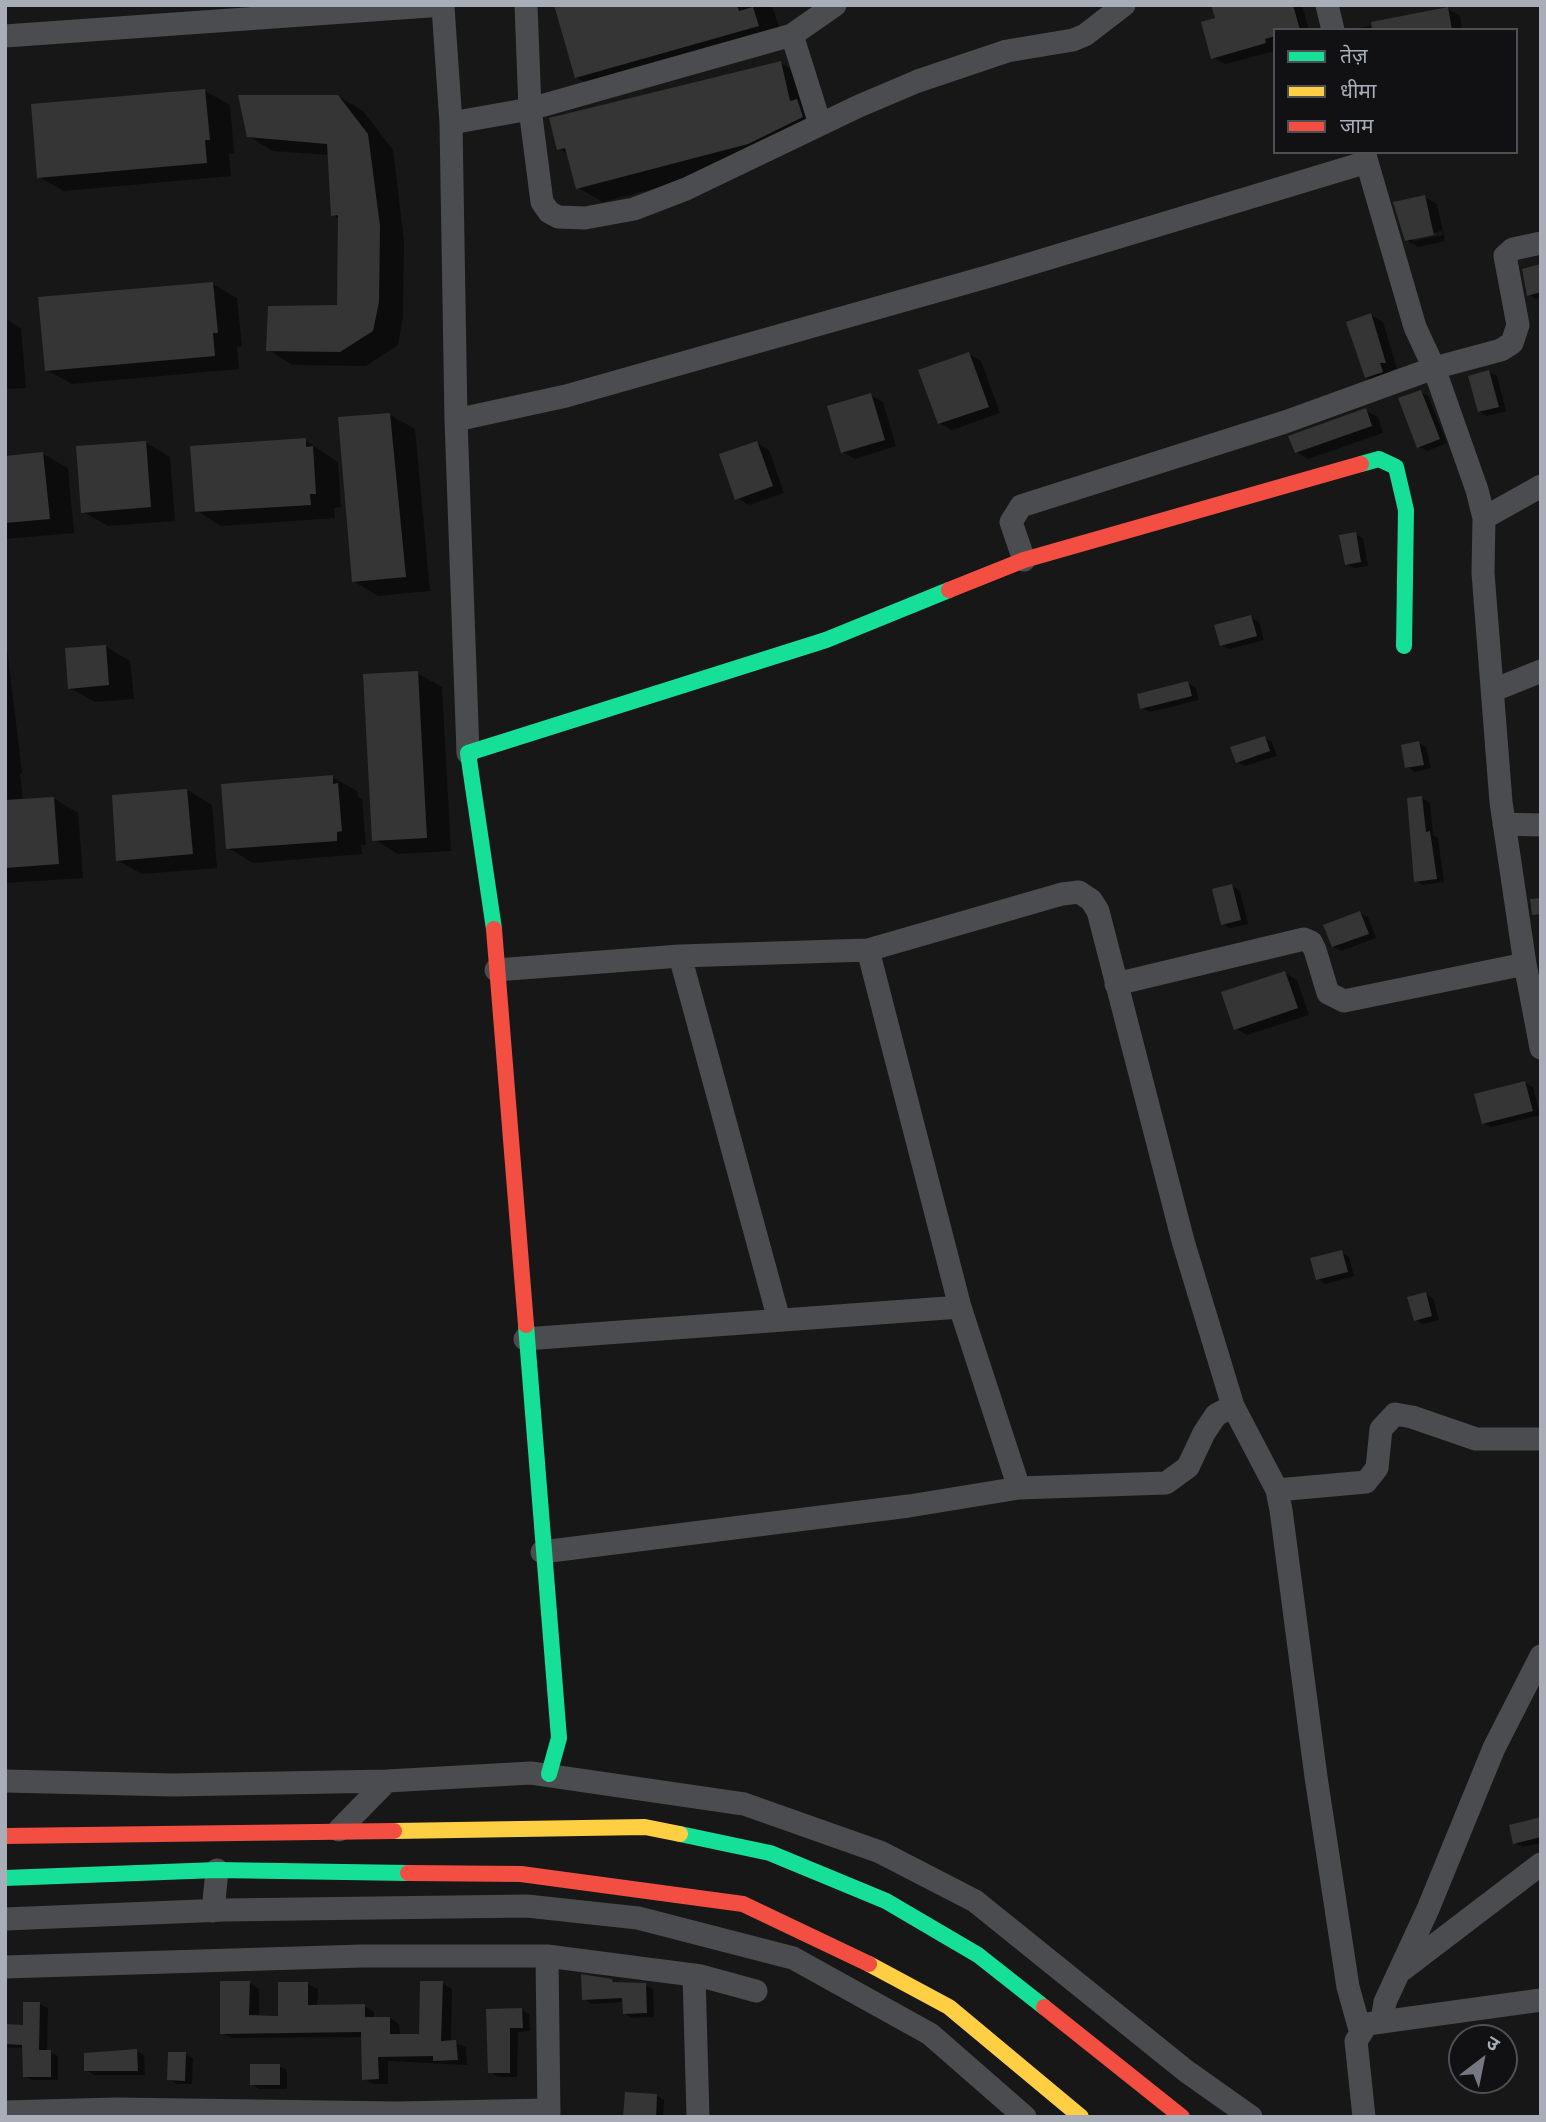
<!DOCTYPE html>
<html>
<head>
<meta charset="utf-8">
<style>
	body { margin:0 }
	#map { position:relative; width:1546px; height:2122px; overflow:hidden; background:#171717; font-family:Commissioner,"Noto Sans Devanagari",sans-serif }
	canvas { display:block }
	.frame { position:absolute; inset:0; border:7px solid #a8adb8; pointer-events:none }
	.legend { position:absolute; left:1273px; top:28px; width:245px; height:126px; box-sizing:border-box; background:#111113; border:2px solid #4d4f55; margin:0; padding:9px 12px; list-style:none; font-size:21px; color:#a8adb8 }
	.legend li { display:flex; align-items:center; gap:14px; height:35px }
	.legend b { width:35px; border:2px solid #4d4f55 }
	.north { position:absolute; left:1448px; top:2024px; width:70px; height:70px; box-sizing:border-box; background:#111113; border:2px solid #4d4f55; border-radius:50%; rotate:32deg; font-size:19px; font-weight:700; line-height:28px; text-align:center; color:#a8adb8 }
	.north::after { content:''; display:block; margin:auto; width:24px; height:32px; background:#757880; clip-path:polygon(50% 0,100% 100%,50% 72%,0 100%) }
</style>
</head>
<body>
<div id="map">
<canvas width="1546" height="2122"></canvas>
<div class="frame"></div>
<ul class="legend">
<li><b style="height:9px;background:#16e098"></b>तेज़</li>
<li><b style="height:9px;background:#ffcf43"></b>धीमा</li>
<li><b style="height:9px;background:#f24e42"></b>जाम</li>
</ul>
<div class="north">उ</div>
</div>
<script>
const ctx = document.querySelector('canvas').getContext('2d');
ctx.lineJoin = 'round';
function fillPath(path, color) { ctx.fillStyle = color; ctx.fill(path, 'evenodd'); }
const shape = rows => new Path2D(rows.map(r => 'M' + r).join(''));
function strokePath(path, color, width, dash) { ctx.strokeStyle = color; ctx.lineWidth = width; ctx.lineCap = dash ? 'butt' : 'round'; ctx.setLineDash(dash || []); ctx.stroke(path); }
const shadow = shape([
	[556,5,772,5,783,39,601,91,576,77],
	[1213,5,1302,5,1309,30,1275,30,1275,51,1225,64,1212,57,1217,20],
	[1448,9,1460,16,1462,30,1350,30],
	[781,63,805,78,822,115,774,157,603,202,578,188,568,154,559,149],
	[205,91,230,105,234,153,229,154,231,176,64,191,39,177],
	[338,96,363,111,393,150,404,241,403,316,398,345,366,366,293,365,268,350,339,306,340,219,332,215,330,155,273,151,248,136],
	[1425,197,1437,204,1445,241,1418,247,1406,240],
	[1442,231,1443,235,1413,241,1413,237],
	[1541,266,1541,298,1536,299,1528,294],
	[213,284,237,298,242,346,237,347,239,369,72,384,47,370],
	[1371,315,1383,322,1397,369,1391,370,1394,378,1378,384,1366,377],
	[5,319,21,328,26,388,5,389],
	[969,354,981,361,1000,413,952,430,940,423],
	[1489,372,1497,376,1506,411,1487,416,1479,411],
	[1420,392,1428,396,1447,443,1427,451,1419,446],
	[871,395,883,402,896,446,855,459,843,452],
	[1365,410,1378,417,1383,433,1308,459,1296,452],
	[390,415,415,429,430,591,378,596,353,581],
	[305,440,338,462,341,507,334,508,335,518,221,526,197,511],
	[146,443,170,457,175,521,108,526,83,512],
	[757,443,769,450,784,493,749,505,737,498],
	[43,454,68,468,74,533,5,539,5,457],
	[1355,534,1363,538,1368,566,1354,568,1346,564],
	[1251,617,1259,622,1264,640,1229,649,1221,645],
	[5,631,22,773,20,773,23,801,53,798,78,813,83,878,5,883],
	[105,646,130,661,134,699,95,702,70,688],
	[417,673,442,687,451,851,398,854,374,839],
	[1188,683,1196,688,1199,700,1150,712,1142,708],
	[1265,738,1272,742,1277,756,1245,766,1237,762],
	[1418,743,1426,747,1431,768,1415,772,1407,767],
	[332,777,357,791,358,797,362,799,366,845,361,845,362,854,253,863,228,848],
	[187,790,212,805,217,868,142,874,117,860],
	[1422,798,1430,803,1433,835,1438,838,1444,882,1423,885,1416,881],
	[1232,886,1240,891,1248,924,1230,928,1222,923],
	[1360,913,1368,917,1376,938,1341,951,1333,946],
	[1285,973,1297,980,1309,1015,1247,1035,1235,1028],
	[1525,1083,1533,1087,1540,1115,1491,1127,1483,1123],
	[1341,1252,1349,1257,1354,1276,1325,1284,1318,1279],
	[1426,1294,1433,1298,1439,1320,1423,1324,1415,1320],
	[1541,1819,1541,1843,1523,1847,1515,1843],
	[612,1980,619,1984,645,1985,653,1989,654,2017,632,2018,624,2013,624,2002,592,2004,584,1999],
	[249,1983,259,1989,259,2017,280,2017,308,1984,318,1989,317,2007,364,2006,374,2012,374,2019,390,2018,399,2024,400,2035,420,2035,442,1983,452,1989,451,2042,466,2047,467,2065,388,2061,388,2084,374,2084,364,2079,363,2037,232,2038,222,2033],
	[40,2004,48,2008,47,2051,58,2056,58,2080,32,2080,24,2076,24,2048,5,2047,5,2026,24,2026],
	[522,2010,529,2014,530,2031,518,2032,517,2077,498,2077,490,2072,488,2011],
	[136,2051,144,2055,145,2075,94,2075,86,2070],
	[185,2054,193,2058,192,2084,177,2084,169,2079],
	[279,2066,287,2070,287,2089,259,2089,252,2084],
	[657,2096,664,2100,663,2117,625,2117]
]);
const building = shape([
	[554,5,737,5,739,11,753,7,759,26,575,78],
	[1211,5,1293,5,1300,30,1275,30,1275,36,1265,39,1266,43,1211,59,1201,22,1215,18],
	[1448,7,1452,30,1372,30,1371,22],
	[781,61,790,101,797,99,803,117,748,144,576,189,565,148,557,150,549,118],
	[205,89,210,140,205,140,207,163,37,178,31,104],
	[238,95,338,95,368,134,380,226,379,302,373,331,340,352,266,351,268,306,337,305,338,215,331,216,327,144,247,137],
	[1425,195,1434,235,1405,241,1393,202],
	[1541,264,1541,292,1527,296,1522,269],
	[213,282,218,333,213,333,215,356,45,371,38,297],
	[1371,313,1386,363,1380,363,1383,372,1365,378,1346,322],
	[969,352,989,407,938,424,918,370],
	[1489,370,1499,407,1478,412,1468,376],
	[1421,390,1440,439,1417,448,1398,398],
	[871,393,885,440,841,453,827,406],
	[1366,408,1372,426,1295,453,1288,436],
	[390,413,406,577,352,582,338,417],
	[306,438,306,447,313,446,316,494,310,494,311,505,195,512,190,446],
	[146,441,151,507,81,513,76,446],
	[757,441,773,486,735,500,719,454],
	[43,452,50,519,5,523,5,456],
	[1356,532,1361,562,1345,565,1339,535],
	[1251,615,1257,636,1220,646,1214,625],
	[106,645,109,685,68,689,65,648],
	[418,671,427,838,372,841,363,674],
	[1188,681,1192,696,1140,709,1137,694],
	[1265,736,1270,751,1236,763,1230,747],
	[1419,741,1424,765,1405,768,1401,745],
	[333,775,333,784,338,783,342,831,337,832,337,841,226,849,221,784],
	[187,789,193,854,116,861,112,795],
	[1422,796,1426,832,1430,831,1437,879,1414,882,1407,798],
	[54,797,59,864,5,868,5,800],
	[1232,884,1241,920,1221,925,1212,889],
	[1541,898,1541,914,1532,915,1530,899],
	[1360,911,1369,934,1332,947,1323,925],
	[1285,971,1298,1008,1234,1030,1221,992],
	[1525,1081,1533,1111,1482,1124,1474,1094],
	[1342,1250,1348,1272,1316,1280,1310,1258],
	[1426,1292,1432,1316,1414,1321,1407,1297],
	[1541,1817,1541,1837,1513,1844,1509,1825],
	[581,1974,612,1979,613,1982,646,1983,647,2013,623,2014,622,1998,582,2000],
	[220,1981,250,1981,249,2015,278,2016,278,1982,308,1982,308,2005,365,2004,365,2017,390,2017,390,2034,419,2034,420,1981,443,1981,441,2041,456,2040,458,2060,433,2061,433,2056,378,2057,379,2079,362,2080,361,2032,220,2034],
	[23,2002,40,2002,39,2050,51,2050,51,2077,23,2077,22,2045,5,2044,5,2024,23,2025],
	[522,2008,523,2028,510,2028,510,2073,488,2073,486,2009],
	[137,2049,138,2071,84,2071,84,2053],
	[168,2052,186,2052,185,2081,167,2080],
	[250,2064,280,2064,280,2085,250,2085],
	[625,2092,657,2094,656,2117,623,2117]
]);
const street = shape([
	[526,5,530,109,542,202,549,212,558,217,585,218,634,209,686,189,859,106,918,81,1007,51,1073,40,1085,35,1124,5],
	[1327,5,1333,30],
	[443,7,451,123,456,420,566,396,990,276,1367,162],
	[792,35,820,124],
	[5,36,443,5],
	[451,123,530,109,792,35,835,5],
	[1364,152,1415,327,1434,368,1477,490,1484,518,1483,573,1501,802,1525,964,1541,1048],
	[456,420,468,753],
	[1484,518,1541,486],
	[1024,560,1011,522,1021,506,1285,422,1434,368,1501,350,1512,343,1518,325,1505,256,1513,249,1541,243],
	[1494,690,1541,671],
	[1504,824,1541,825],
	[868,950,960,1307,1019,1488],
	[680,956,779,1320],
	[496,970,680,956,868,950,1062,894,1079,892,1091,900,1098,911,1183,1241,1233,1406,1277,1490,1281,1510,1316,1777,1348,1987,1360,2030],
	[1116,984,1304,939,1311,942,1315,950,1328,993,1344,1001,1525,964],
	[525,1339,960,1307],
	[1277,1490,1366,1482,1377,1468,1381,1429,1395,1414,1412,1417,1476,1439,1541,1439],
	[542,1552,909,1506,1019,1488,1166,1483,1188,1467,1204,1433,1216,1415,1233,1406],
	[5,1781,173,1785,387,1781,531,1773,744,1804,880,1852,975,1901,1186,2071,1251,2117],
	[339,1830,387,1781],
	[213,1911,217,1870],
	[5,1919,224,1910,527,1906,638,1918,793,1958,930,2034,1025,2117],
	[547,1956,549,2117],
	[5,1967,362,1956,547,1956,701,1976,756,1991],
	[1402,1970,1541,1864],
	[694,1975,698,2117],
	[1382,2020,1385,2002,1428,1909,1494,1748,1541,1656],
	[5,2112,116,2109,397,2113,549,2110],
	[1364,2117,1356,2041,1367,2024,1541,2000]
]);
const fast = shape([
	[1361,464,1379,459,1396,467,1406,510,1404,646],
	[494,929,468,753,826,640,949,590],
	[526,1325,559,1738,549,1774],
	[680,1834,770,1853,886,1901,978,1955,1044,2007],
	[5,1878,217,1870,408,1873]
]);
const slow = shape([
	[394,1831,645,1827,680,1834],
	[869,1964,949,2007,1081,2117]
]);
const jam = shape([
	[949,590,1024,560,1361,464],
	[494,929,526,1325],
	[5,1836,394,1831],
	[408,1873,521,1874,743,1904,869,1964],
	[1044,2007,1182,2117]
]);
fillPath(shadow, '#0007');
fillPath(building, '#353536');
strokePath(street, '#4b4c50', 23);
strokePath(fast, '#16e098', 16);
strokePath(slow, '#ffcf43', 16);
strokePath(jam, '#f24e42', 16);
</script>
</body>
</html>
